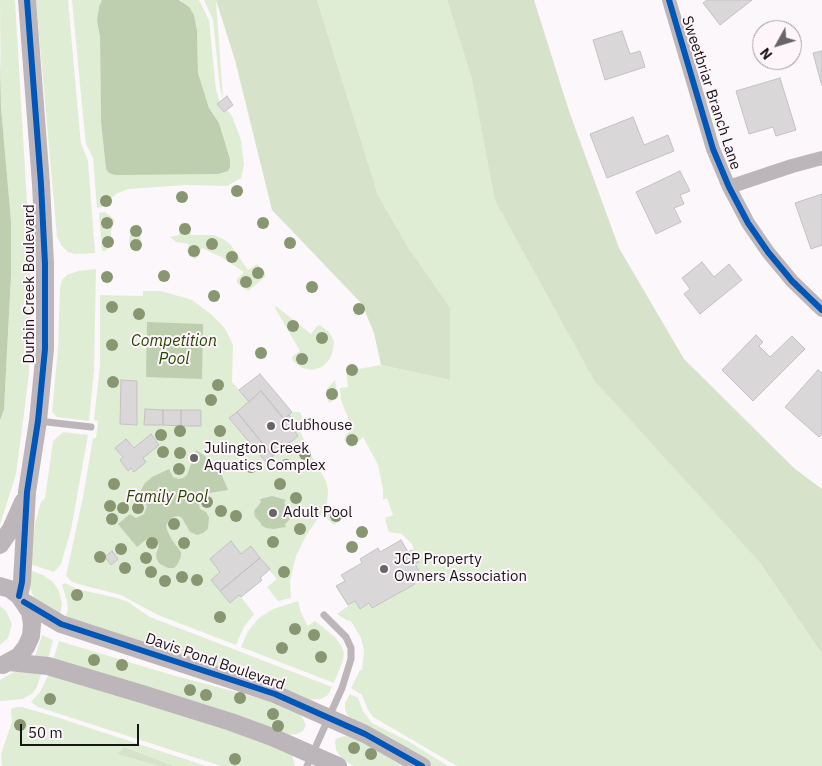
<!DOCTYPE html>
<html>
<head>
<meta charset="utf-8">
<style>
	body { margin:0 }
	#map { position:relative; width:822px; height:766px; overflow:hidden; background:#fcf7fa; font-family:"IBM Plex Sans",sans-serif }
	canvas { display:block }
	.north { position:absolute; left:752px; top:20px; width:50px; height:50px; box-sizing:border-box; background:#fef5fb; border:1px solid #a29ca0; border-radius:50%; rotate:231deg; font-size:14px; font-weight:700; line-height:20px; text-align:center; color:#191618 }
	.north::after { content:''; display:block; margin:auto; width:18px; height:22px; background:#686567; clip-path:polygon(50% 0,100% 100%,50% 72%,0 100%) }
	.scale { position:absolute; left:20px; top:724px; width:119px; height:22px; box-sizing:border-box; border:2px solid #191618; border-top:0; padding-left:6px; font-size:15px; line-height:18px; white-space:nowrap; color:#191618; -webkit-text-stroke:4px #fef5fb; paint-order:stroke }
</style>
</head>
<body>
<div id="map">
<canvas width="822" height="766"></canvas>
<div class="north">N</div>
<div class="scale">50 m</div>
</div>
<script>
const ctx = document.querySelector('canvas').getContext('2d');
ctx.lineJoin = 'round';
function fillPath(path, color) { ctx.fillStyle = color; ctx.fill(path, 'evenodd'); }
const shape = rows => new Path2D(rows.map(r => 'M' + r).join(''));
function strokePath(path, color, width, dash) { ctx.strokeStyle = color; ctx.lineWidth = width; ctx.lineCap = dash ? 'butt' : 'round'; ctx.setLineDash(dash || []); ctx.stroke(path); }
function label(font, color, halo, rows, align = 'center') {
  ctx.font = font + ' "IBM Plex Sans",sans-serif'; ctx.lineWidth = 4; ctx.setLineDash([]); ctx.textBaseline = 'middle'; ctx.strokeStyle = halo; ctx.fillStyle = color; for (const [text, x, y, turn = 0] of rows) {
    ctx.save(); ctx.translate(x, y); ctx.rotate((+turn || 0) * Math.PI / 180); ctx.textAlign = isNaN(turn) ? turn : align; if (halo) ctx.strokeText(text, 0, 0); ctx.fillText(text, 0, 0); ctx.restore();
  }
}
const green = shape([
	[0,0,15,0,29,237,31,300,29,373,23,421,16,474,0,525,0,420,4,410,11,276,11,221,1,107],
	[36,0,68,0,80,134,81,143,88,161,95,253,75,254,68,252,61,245,57,237],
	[72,0,102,0,97,21,100,37,101,122,106,169,230,159,219,123,209,108,198,73,197,31,181,0,179,0,199,0,209,20,216,90,220,102,218,104,224,112,227,110,232,116,241,140,244,165,241,178,227,186,187,185,128,189,116,194,101,207,97,208,93,158,86,144,85,137],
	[204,0,216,0,223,99,220,88,213,20],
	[317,0,447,0,472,79,758,560,822,654,822,766,457,766,373,717,368,710,362,695,351,688,360,670,362,670,364,650,361,638,354,626,350,620,348,621,337,614,355,601,360,609,369,603,372,608,414,584,412,581,422,575,415,564,419,562,412,550,414,549,412,544,402,534,389,532,388,530,385,518,393,515,387,498,383,500,383,489,378,465,363,437,354,446,350,447,344,440,346,434,353,430,341,400,340,388,348,387,346,369,347,367,351,365,359,369,381,365,450,380,409,249,378,195],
	[105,212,114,219,114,222,111,231,111,246,105,251,102,251,99,213],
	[181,223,189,223,191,235,214,235,223,239,230,244,248,270,257,264,265,272,265,277,248,291,237,283,237,279,244,272,221,257,202,248,198,257,195,259,189,256,187,251,189,244,176,242,170,237,179,235,179,227],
	[138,224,140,226,141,247,139,252,135,251,130,247,129,241,131,229],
	[96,269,94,371,89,421,57,417,52,412,58,348,60,288,62,280,67,275,78,271],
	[143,291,161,291,192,300,211,314,221,324,226,330,233,345,232,382,249,401,292,412,300,412,302,417,300,431,309,451,326,481,328,490,327,505,306,536,296,556,290,581,291,598,278,601,267,587,277,579,269,570,260,578,262,580,241,597,254,614,244,627,236,645,158,615,121,595,78,584,72,582,66,576,83,497,93,438,96,438,98,421,94,420,100,365,100,295,143,296],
	[276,306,311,334,317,326,320,325,329,332,334,341,333,350,330,359,322,367,312,370,302,368,293,361,292,358,293,356,300,351,275,308],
	[335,380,338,398,329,403,326,395,326,390],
	[63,432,88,435,71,530,61,564,54,572,30,564,35,524,41,502,45,498,53,441],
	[332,507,341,510,343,514,339,522,334,525,326,518],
	[29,570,43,575,53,582,59,591,62,603,60,615,46,608,34,598,30,588],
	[65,583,77,589,117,598,128,602,150,617,332,687,328,695,321,699,306,700,65,619,68,609,67,601,62,585],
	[298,601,301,613,308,626,315,621,335,637,342,647,344,653,343,660,334,683,241,647,248,631,259,618,273,609],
	[0,606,6,611,12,624,8,638,0,645],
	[42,635,53,640,48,659,35,657],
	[59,641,172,675,289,706,296,711,302,717,306,725,303,731,297,734,286,735,53,660],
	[25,671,41,674,37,687,32,694,23,699,0,701,0,680,14,672],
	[49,674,70,678,286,748,292,755,295,766,221,766,38,707,31,702,40,692],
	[350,694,358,698,363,711,372,723,408,741,448,766,433,766,353,721,348,716,345,710,345,703],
	[16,707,22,707,53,716,206,766,174,766,126,747,118,754,159,766,2,766,1,754,12,722,11,709],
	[344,736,354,737,413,766,354,766,342,759,336,750,335,740,338,738]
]);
const forest = shape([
	[216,0,317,0,378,195,409,249,450,308,450,380,381,365,374,333,362,304,272,210,235,60],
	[447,0,534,0,569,111,619,248,684,359,795,469,822,489,822,654,758,560,594,380,495,200,472,79],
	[125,747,174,766,159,766,117,754]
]);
const water = shape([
	[102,0,179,0,189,7,194,15,197,31,198,73,209,108,219,123,230,159,230,167,228,171,218,174,115,175,109,173,106,169,101,122,100,37,97,21,99,7],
	[0,55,1,107,11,221,11,276,4,410,0,420],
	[147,322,203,324,202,379,146,377],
	[196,450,212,461,220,471,228,490,203,494,198,500,200,509,206,512,209,517,208,529,203,533,197,535,190,532,182,518,179,516,173,517,169,520,166,526,168,532,172,540,181,552,181,557,177,565,174,568,168,568,160,564,157,560,156,555,159,545,157,540,153,538,148,538,137,547,118,524,130,514,136,518,144,514,147,506,141,498,137,497,145,483,152,477,169,469,173,477,178,479,183,478,187,475],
	[272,496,286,500,284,503,291,510,291,518,285,524,286,527,274,529,266,528,261,525,261,523,255,517,254,511,261,502,260,499]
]);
const building = shape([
	[707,0,752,0,720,25,703,3,707,0],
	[622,31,630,54,640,51,645,67,605,80,593,40,622,31],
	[822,51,822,86,813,53,822,51],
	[780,78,796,130,776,136,773,127,749,134,736,91,780,78],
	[227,96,233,105,224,112,217,104,227,96],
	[633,117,644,145,668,135,674,151,607,178,590,134,633,117],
	[680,171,690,191,680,195,684,204,674,208,681,222,656,234,636,192,680,171],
	[822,194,822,245,811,249,795,203,822,194],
	[702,262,714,277,729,264,742,280,700,314,684,294,690,289,682,278,702,262],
	[756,335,763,342,759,346,770,357,792,336,805,349,753,401,722,370,756,335],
	[818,370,822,373,822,434,819,437,785,407,818,370],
	[260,374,292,412,284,419,261,391,249,402,239,390,260,374],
	[121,380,137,381,137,425,120,424,121,380],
	[261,391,284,419,289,415,296,424,292,427,298,436,273,456,237,412,261,391],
	[145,409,163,410,163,425,144,425,145,409],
	[163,410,181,410,181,426,163,425,163,410],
	[181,410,201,410,201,426,181,426,181,410],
	[237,412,273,456,266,462,229,418,237,412],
	[151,434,159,445,143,458,146,462,134,472,131,468,128,471,120,460,123,457,115,448,126,439,134,448,151,434],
	[401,540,408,552,412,550,419,562,415,564,422,576,412,581,415,584,372,608,369,603,360,609,355,601,348,605,336,586,345,581,341,575,362,563,360,559,378,548,380,552,401,540],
	[231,541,241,554,251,546,260,558,220,591,211,580,220,572,210,559,231,541],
	[112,551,118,559,111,565,105,557,112,551],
	[260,558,270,569,260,578,262,580,241,597,239,595,230,603,220,591,260,558]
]);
const service = shape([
	[38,421,91,427],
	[307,766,342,688,351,659,351,648,346,637,324,615]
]);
const minor = shape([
	[669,0,713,149,729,187,748,223,768,252,792,281,822,310],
	[729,187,792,166,822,158]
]);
const tertiary = shape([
	[0,545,11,529,23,502],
	[0,586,10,589,19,596,30,612,32,624,31,636,26,647,19,656,3,665],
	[19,596,22,582,27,492,38,421,45,349,45,264,41,184,27,0],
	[24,602,61,624,275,694,365,734,422,766],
	[9,662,48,666,142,694,231,722,272,737,338,766]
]);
const cycleway = shape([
	[669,0,713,149,729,187,748,223,768,252,792,281,822,310],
	[19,596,22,582,27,492,38,421,45,349,45,264,41,184,27,0],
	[24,602,61,624,275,694,365,734,422,766]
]);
const trees = [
	[237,191],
	[182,197],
	[106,201],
	[107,223],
	[263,223],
	[185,229],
	[136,231],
	[108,242],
	[290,243],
	[212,244],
	[136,245],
	[194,251],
	[232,257],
	[258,273],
	[164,276],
	[107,277],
	[246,282],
	[312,287],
	[214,296],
	[112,307],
	[359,309],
	[139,314],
	[293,326],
	[322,338],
	[112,345],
	[261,353],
	[302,359],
	[352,370],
	[113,382],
	[218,385],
	[332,394],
	[211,400],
	[311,424],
	[180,431],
	[220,431],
	[161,435],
	[352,440],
	[163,452],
	[180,453],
	[305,454],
	[286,465],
	[251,467],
	[179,469],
	[114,484],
	[280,484],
	[296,498],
	[207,502],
	[110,506],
	[123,508],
	[138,508],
	[221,511],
	[236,516],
	[336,516],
	[112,519],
	[174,524],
	[300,529],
	[362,532],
	[273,542],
	[152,543],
	[184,543],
	[352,547],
	[121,549],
	[100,557],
	[146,558],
	[125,568],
	[151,572],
	[284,572],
	[182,577],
	[197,580],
	[165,581],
	[77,595],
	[220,617],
	[295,629],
	[314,635],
	[282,648],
	[321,657],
	[94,660],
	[122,665],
	[190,690],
	[206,695],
	[240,698],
	[50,699],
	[273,714],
	[20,725],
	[278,726],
	[354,748],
	[371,754],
	[235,759]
];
const markers = [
	[271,426,5,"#686567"],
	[194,458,5,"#686567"],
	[273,513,5,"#686567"],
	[384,569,5,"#686567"]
];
const streetNames = [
	["Sweetbriar Branch Lane",711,93,72],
	["Durbin Creek Boulevard",30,284,-90],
	["Davis Pond Boulevard",215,662,19]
];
const poiNames = [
	["Clubhouse",281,426],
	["Julington Creek",204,449],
	["Aquatics Complex",204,466],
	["Adult Pool",283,513],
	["JCP Property",394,560],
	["Owners Association",394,577]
];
const waterNames = [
	["Competition",174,341],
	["Pool",174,359],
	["Family Pool",167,497]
];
fillPath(green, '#e0edd5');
fillPath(forest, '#d6e2ca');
fillPath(water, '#becfb0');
fillPath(building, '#dad7d9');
strokePath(building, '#c4c1c4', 1);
strokePath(service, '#bcb6ba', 7);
strokePath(minor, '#bcb6ba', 14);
strokePath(tertiary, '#bcb6ba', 18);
strokePath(cycleway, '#0057b8', 6);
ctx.fillStyle = '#889772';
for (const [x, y] of trees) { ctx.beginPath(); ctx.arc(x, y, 6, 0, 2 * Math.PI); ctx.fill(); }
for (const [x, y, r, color] of markers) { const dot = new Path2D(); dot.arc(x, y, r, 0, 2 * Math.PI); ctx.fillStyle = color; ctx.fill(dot); strokePath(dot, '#fef5fb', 2); }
label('15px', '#191618', '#fef5fb', streetNames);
label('15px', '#191618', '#fef5fb', poiNames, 'left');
label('italic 16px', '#284801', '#fef5fb', waterNames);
</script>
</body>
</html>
